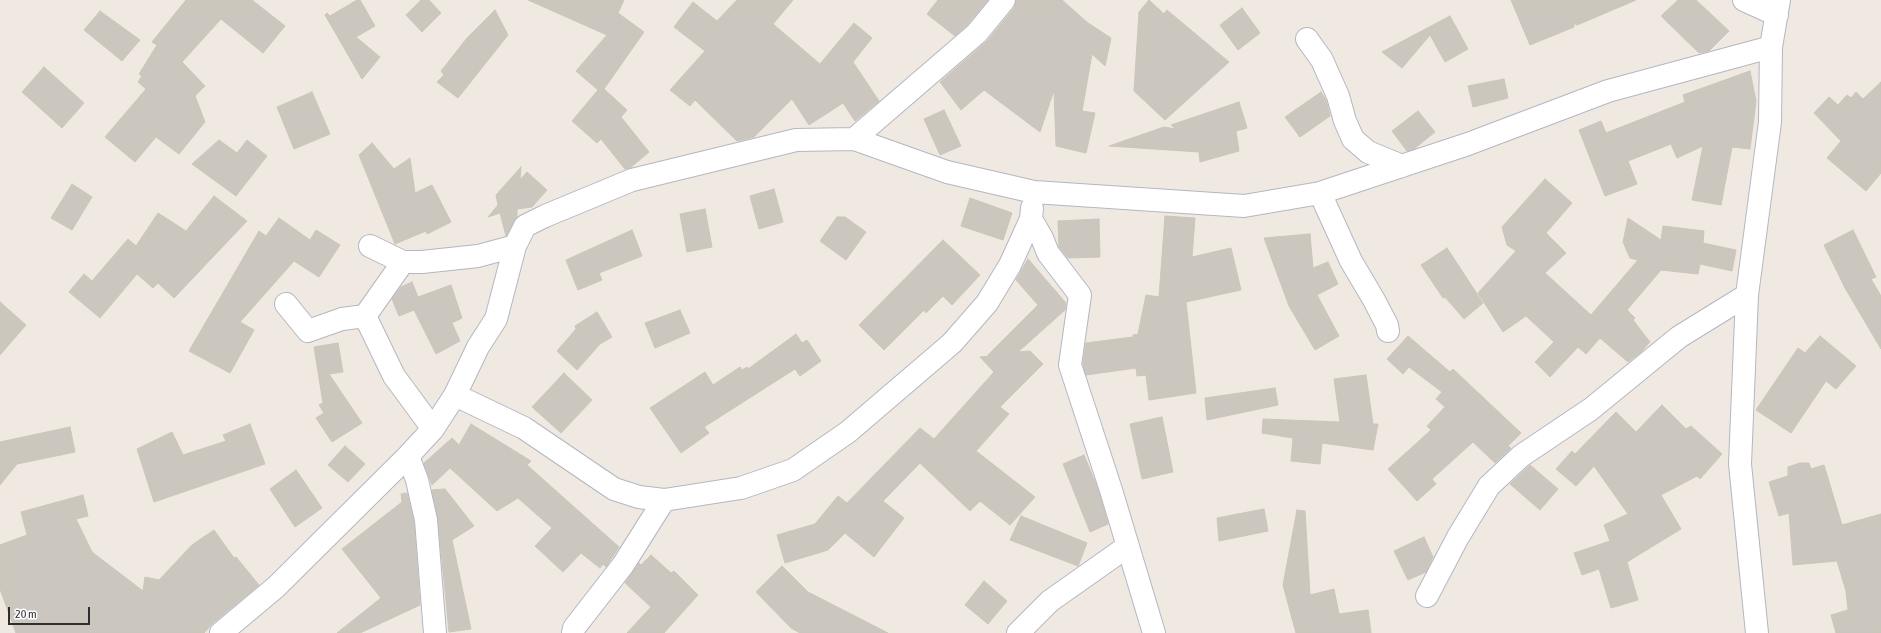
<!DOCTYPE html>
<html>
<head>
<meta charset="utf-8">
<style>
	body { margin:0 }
	#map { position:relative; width:1881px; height:633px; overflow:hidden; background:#efe9e1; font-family:"Asap Condensed",sans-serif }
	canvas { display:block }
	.scale { position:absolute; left:8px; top:607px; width:82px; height:18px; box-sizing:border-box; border:2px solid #2e2e2e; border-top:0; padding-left:5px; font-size:12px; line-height:14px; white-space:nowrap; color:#2e2e2e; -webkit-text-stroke:3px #fff; paint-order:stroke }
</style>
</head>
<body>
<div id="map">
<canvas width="1881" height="633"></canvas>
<div class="scale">20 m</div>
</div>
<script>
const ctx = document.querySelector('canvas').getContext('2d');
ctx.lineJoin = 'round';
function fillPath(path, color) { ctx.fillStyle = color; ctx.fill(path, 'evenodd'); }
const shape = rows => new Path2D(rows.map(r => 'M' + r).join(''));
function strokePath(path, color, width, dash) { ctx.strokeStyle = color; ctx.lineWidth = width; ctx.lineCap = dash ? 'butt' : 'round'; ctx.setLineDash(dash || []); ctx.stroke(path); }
const building = shape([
	[186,0,252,0,285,26,263,53,221,19,182,62,205,86,195,96,205,122,179,154,156,137,135,162,105,137,146,89,138,82,142,76,139,74,157,45,152,42,186,0],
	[357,0,360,0,375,26,356,37,380,57,362,79,325,15,327,13,330,16,357,0],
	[421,0,429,0,441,13,422,32,406,15,421,0],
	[528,0,624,0,618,13,644,32,604,89,627,110,621,117,649,152,630,168,625,169,601,139,597,143,572,121,598,90,576,71,607,35,528,0],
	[737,0,793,0,773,24,820,64,854,23,872,38,853,62,879,101,855,121,843,103,809,125,792,99,754,137,737,141,695,100,690,106,670,90,705,51,674,27,693,2,717,21,737,0],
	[938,0,988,0,968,24,955,36,927,14,938,0],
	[1016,0,1062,0,1088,23,1111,38,1105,66,1092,54,1082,111,1095,113,1086,153,1056,146,1054,90,1040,132,984,90,961,110,940,82,987,41,1014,8,1016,0],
	[1149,0,1164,14,1167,10,1229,62,1165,120,1134,91,1139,12,1149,0],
	[1511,0,1636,0,1577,25,1574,23,1574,27,1530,45,1511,0],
	[1678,0,1696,0,1729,31,1709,51,1699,53,1661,16,1678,0],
	[1242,8,1260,33,1238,50,1220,25,1242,8],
	[495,10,508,35,458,98,437,82,444,75,441,71,467,38,495,10],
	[100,11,140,40,122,61,84,30,100,11],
	[1450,16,1468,49,1445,62,1430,35,1402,68,1382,52,1450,16],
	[44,67,84,103,62,128,22,92,44,67],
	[1750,71,1756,101,1750,149,1732,147,1721,205,1692,200,1703,146,1677,158,1671,144,1628,161,1637,184,1605,196,1579,130,1601,121,1606,133,1685,102,1683,95,1750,71],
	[1504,79,1508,98,1473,107,1468,86,1504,79],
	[1881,82,1881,173,1866,191,1827,158,1841,141,1814,113,1829,97,1838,105,1847,95,1851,98,1856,92,1863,99,1881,82],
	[312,92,330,134,294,149,277,107,312,92],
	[1321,92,1326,100,1330,116,1300,137,1285,117,1321,92],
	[1239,102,1247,128,1236,131,1239,151,1200,162,1199,152,1109,146,1164,127,1176,129,1171,125,1239,102],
	[944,110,961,146,940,155,924,119,944,110],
	[1418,111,1435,132,1414,149,1407,151,1392,131,1418,111],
	[219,140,237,153,247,140,267,156,236,196,192,164,219,140],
	[372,143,394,169,410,158,415,193,432,185,451,222,427,234,426,231,395,244,359,155,372,143],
	[521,167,520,180,527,172,547,190,532,207,517,209,517,217,506,236,500,213,488,217,498,205,496,195,521,167],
	[1545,179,1572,203,1546,233,1566,253,1545,273,1591,315,1638,260,1630,258,1623,242,1628,218,1661,240,1663,226,1704,231,1703,243,1736,250,1732,271,1700,264,1698,274,1661,270,1627,310,1635,318,1633,320,1650,342,1641,352,1628,362,1600,338,1586,354,1578,347,1550,377,1535,362,1554,342,1526,316,1503,332,1478,293,1516,251,1507,245,1502,227,1545,179],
	[72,184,92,197,72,230,51,218,72,184],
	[774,189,783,222,759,229,750,196,774,189],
	[214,196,247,221,174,298,158,283,153,288,137,274,100,318,69,292,84,274,92,281,128,239,136,246,158,213,186,231,214,196],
	[970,198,1012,213,1003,240,961,226,970,198],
	[705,209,712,247,687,252,680,214,705,209],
	[1165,216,1195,218,1192,257,1231,248,1241,290,1186,302,1196,393,1149,400,1146,375,1137,376,1136,368,1086,375,1083,364,1086,343,1133,337,1133,335,1138,334,1146,295,1159,297,1165,216],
	[837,217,845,217,866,232,846,260,820,241,837,217],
	[279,218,310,240,316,230,340,245,319,277,294,261,240,322,254,330,230,373,189,351,259,231,266,236,279,218],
	[1099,219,1100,257,1068,258,1059,247,1058,221,1099,219],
	[632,230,642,256,599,273,602,280,578,290,566,260,632,230],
	[1853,230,1876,277,1871,279,1881,296,1881,349,1845,288,1824,245,1853,230],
	[1310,234,1313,268,1328,262,1338,284,1317,295,1339,336,1315,350,1289,306,1264,238,1310,234],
	[943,240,980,275,952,305,943,296,926,313,924,310,884,350,859,325,943,240],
	[1447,248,1483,303,1464,319,1445,297,1443,298,1421,265,1447,248],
	[1028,259,1066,303,1065,310,1018,352,1030,351,1043,364,1000,407,1009,414,976,451,1035,497,1010,525,980,501,970,511,920,463,883,501,904,518,874,557,845,533,828,550,785,563,777,535,815,524,838,496,847,503,920,428,934,439,994,372,980,357,989,356,988,355,1038,305,1016,280,1028,259],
	[412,282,418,297,451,285,462,318,452,323,460,341,436,354,414,310,399,316,392,299,401,287,412,282],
	[0,302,26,325,0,355,0,302],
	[680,310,690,333,655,348,645,323,680,310],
	[597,312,612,337,600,344,577,370,557,351,576,329,575,326,597,312],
	[796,334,802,343,807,340,821,361,800,376,795,369,704,427,709,433,681,453,650,408,705,372,713,385,740,367,742,370,747,367,748,369,796,334],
	[1408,336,1450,372,1453,369,1521,433,1508,446,1511,448,1495,463,1473,442,1432,479,1436,484,1417,501,1388,469,1431,430,1427,426,1445,407,1436,399,1442,392,1409,367,1403,374,1387,359,1408,336],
	[1820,336,1856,366,1836,389,1826,381,1791,433,1756,410,1798,348,1805,353,1820,336],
	[338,343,343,372,329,374,362,423,332,442,316,418,324,413,319,405,323,403,314,347,338,343],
	[564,373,592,400,561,433,532,407,564,373],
	[1366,375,1373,424,1378,424,1373,450,1322,443,1320,464,1291,461,1293,438,1262,433,1263,419,1340,422,1334,379,1366,375],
	[1275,388,1278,405,1207,420,1205,398,1275,388],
	[1662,405,1686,429,1691,426,1722,454,1700,479,1697,476,1661,495,1681,529,1627,562,1638,600,1611,608,1599,569,1582,575,1574,553,1610,541,1604,525,1628,514,1594,466,1576,486,1556,469,1572,451,1575,454,1616,412,1636,432,1662,405],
	[1162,417,1173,472,1142,479,1130,424,1162,417],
	[250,424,265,464,154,502,137,449,172,432,183,455,226,441,223,435,250,424],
	[471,424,531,461,527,465,619,547,606,567,603,564,600,568,581,553,563,572,535,546,552,528,518,498,497,511,450,468,432,485,424,463,452,438,459,445,471,424],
	[70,427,75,452,17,464,0,485,0,442,70,427],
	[345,446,365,464,348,482,328,465,345,446],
	[1084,455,1098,489,1108,524,1090,532,1063,464,1084,455],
	[1800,463,1809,463,1811,469,1824,465,1842,525,1881,514,1881,633,1836,633,1831,615,1848,610,1846,591,1837,561,1793,565,1789,513,1779,516,1769,482,1788,476,1788,467,1800,463],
	[1530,465,1558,489,1540,510,1510,484,1530,465],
	[296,470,322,508,295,527,270,489,296,470],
	[445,489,474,526,452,540,471,629,449,632,438,519,432,490,445,489],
	[407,493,414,522,420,605,360,633,337,633,381,598,342,549,402,502,401,494,407,493],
	[83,495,88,516,76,519,92,552,143,591,145,577,159,580,192,545,214,530,234,558,236,557,259,585,213,623,204,633,16,633,0,589,0,545,27,535,21,512,83,495],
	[1264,509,1268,531,1219,541,1217,518,1264,509],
	[1297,510,1305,511,1310,595,1334,589,1339,614,1368,610,1371,633,1296,633,1283,585,1297,510],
	[1021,516,1087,543,1078,566,1010,540,1021,516],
	[1424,537,1433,557,1426,572,1408,580,1394,551,1424,537],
	[651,555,671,573,674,571,698,595,664,633,627,633,651,607,625,583,639,563,641,565,651,555],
	[782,566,808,592,888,633,800,633,791,628,756,592,782,566],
	[984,581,1007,601,988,624,965,605,984,581]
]);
const minor = shape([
	[1744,0,1777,15],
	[1307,39,1322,60,1338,96,1345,121,1353,139,1368,152,1402,166],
	[854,139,947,172,1034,192,1244,206,1320,193,1468,144,1608,91,1771,47],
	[1320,193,1351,261,1374,300,1387,325,1388,331],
	[1032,208,1031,219,1042,238,1048,253,1080,295,1070,365,1111,490,1154,633],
	[370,246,403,262,422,262,478,256,515,246],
	[286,304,308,331,342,319,365,316,394,376,433,429],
	[365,316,403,262],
	[455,395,524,428,614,489,639,497,664,500,741,488,793,470,848,432,952,343,987,303,1010,265,1031,219],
	[408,456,417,480,426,520,435,633],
	[1427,596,1458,537,1489,486,1521,456,1591,409,1679,337,1747,295],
	[221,633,276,587,408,456,433,429,455,395,478,347,496,319,515,246,525,226,545,216,632,180,796,140,854,139,977,33,1004,0],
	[573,633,574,628,623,565,664,500],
	[1018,633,1050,601,1128,546],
	[1757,633,1740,464,1747,295,1770,122,1771,47,1779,0]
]);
fillPath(building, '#cbc7bf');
strokePath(building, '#cbc5ba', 1);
strokePath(minor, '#b4b7c1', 24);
strokePath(minor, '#fff', 22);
</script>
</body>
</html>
